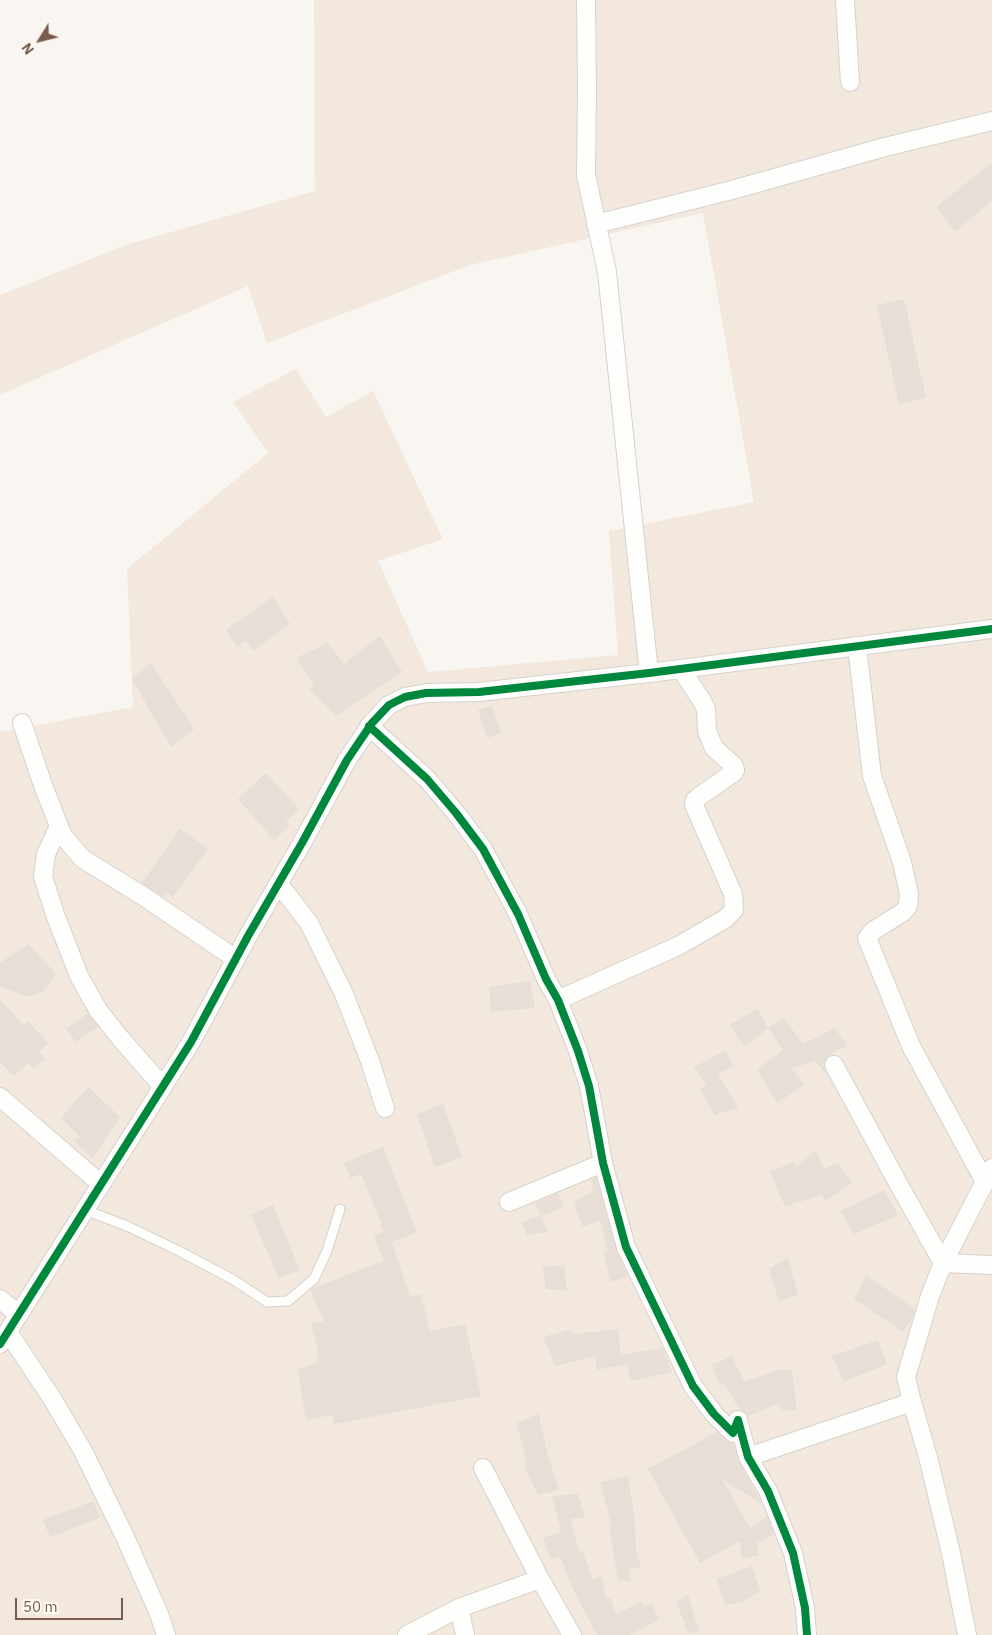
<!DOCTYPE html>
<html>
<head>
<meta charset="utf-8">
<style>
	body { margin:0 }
	#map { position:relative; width:992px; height:1635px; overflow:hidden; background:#f9f5f0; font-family:"IBM Plex Sans",sans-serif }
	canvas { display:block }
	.north { position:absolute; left:15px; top:15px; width:50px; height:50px; -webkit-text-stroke:4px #fffaf3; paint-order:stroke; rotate:234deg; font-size:14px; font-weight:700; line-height:20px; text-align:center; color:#7a5c4d }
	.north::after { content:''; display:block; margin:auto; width:18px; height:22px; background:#7a5c4d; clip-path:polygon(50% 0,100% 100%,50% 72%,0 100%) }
	.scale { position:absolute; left:15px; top:1598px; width:108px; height:22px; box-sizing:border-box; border:2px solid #7a5c4d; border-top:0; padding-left:6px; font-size:15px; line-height:18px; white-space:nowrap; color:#7a5c4d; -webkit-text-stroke:4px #fffaf3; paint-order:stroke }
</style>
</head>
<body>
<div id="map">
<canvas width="992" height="1635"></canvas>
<div class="north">N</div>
<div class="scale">50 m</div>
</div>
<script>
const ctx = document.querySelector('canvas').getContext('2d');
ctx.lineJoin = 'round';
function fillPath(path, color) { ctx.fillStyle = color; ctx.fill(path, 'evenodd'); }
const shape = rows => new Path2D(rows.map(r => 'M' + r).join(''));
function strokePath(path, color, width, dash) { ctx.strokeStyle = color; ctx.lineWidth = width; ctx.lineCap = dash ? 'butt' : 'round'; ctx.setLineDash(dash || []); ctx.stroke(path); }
const residential = shape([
	[314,0,992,0,992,1635,0,1635,0,732,133,707,127,569,268,453,233,402,296,369,326,417,373,391,443,539,378,561,428,672,618,655,609,531,754,502,703,213,470,265,267,343,248,286,0,395,0,295,126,245,315,191]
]);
const building = shape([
	[992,163,992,201,955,231,936,207],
	[904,299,926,398,899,404,877,305],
	[273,597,290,624,253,651,246,641,237,647,226,630],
	[380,636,402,672,336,716,309,689,314,685,296,658,328,643,344,664],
	[151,663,194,729,171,747,132,679],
	[492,706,501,733,487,738,478,710],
	[266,773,299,809,286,821,290,825,274,840,238,799],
	[180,829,208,849,173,897,167,893,163,897,142,883],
	[28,944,56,974,43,991,28,997,0,987,0,963],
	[530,981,535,1008,491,1012,489,987],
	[0,999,24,1026,28,1021,48,1043,39,1052,45,1059,34,1069,28,1063,14,1076,0,1062],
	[758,1009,768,1028,745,1047,729,1025],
	[88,1013,98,1027,76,1042,66,1029],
	[783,1017,803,1044,835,1028,847,1046,832,1053,833,1055,825,1059,823,1065,827,1075,815,1060,792,1069,804,1085,777,1103,757,1070,783,1050,768,1028],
	[726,1050,733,1066,718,1074,738,1107,715,1115,700,1089,707,1086,694,1067],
	[88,1087,120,1117,93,1158,74,1141,80,1137,61,1118],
	[443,1104,462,1157,435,1167,417,1114],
	[383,1147,417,1232,392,1242,410,1297,421,1294,430,1331,465,1324,481,1396,334,1424,332,1415,306,1420,298,1370,319,1362,317,1354,319,1354,311,1324,324,1321,310,1291,313,1288,384,1261,374,1236,384,1231,361,1174,350,1178,344,1163],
	[815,1151,824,1169,838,1163,852,1183,825,1201,822,1195,785,1206,770,1172,794,1162,797,1167],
	[596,1177,616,1250,628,1276,611,1282,603,1252,608,1251,600,1220,582,1227,574,1202,593,1192,591,1179],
	[884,1190,898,1215,854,1234,840,1211],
	[558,1193,563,1207,541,1216,535,1203],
	[273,1205,300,1270,279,1278,251,1215],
	[541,1216,547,1232,526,1235,522,1222],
	[788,1258,798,1295,779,1301,769,1269],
	[564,1265,567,1291,546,1289,543,1267],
	[866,1275,915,1309,913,1317,903,1332,854,1299],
	[572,1329,573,1334,618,1329,621,1355,663,1348,672,1372,631,1381,627,1364,597,1370,595,1356,555,1366,543,1337],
	[878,1340,887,1364,844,1382,832,1356],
	[732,1356,744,1382,778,1370,792,1370,797,1410,781,1411,780,1403,748,1416,745,1412,740,1410,724,1384,720,1385,712,1365],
	[539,1414,547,1452,559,1490,538,1495,525,1467,527,1466,517,1422],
	[717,1432,726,1441,733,1443,739,1462,762,1504,722,1479,750,1528,767,1516,774,1534,757,1543,759,1556,742,1558,740,1541,700,1563,648,1469],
	[628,1476,634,1513,636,1548,641,1567,629,1569,630,1581,618,1580,609,1524,611,1524,600,1482],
	[578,1494,585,1518,571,1519,579,1551,582,1550,593,1580,601,1576,607,1599,611,1598,616,1615,641,1601,643,1606,652,1603,659,1620,630,1635,597,1635,573,1589,560,1556,550,1559,543,1538,561,1532,552,1496],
	[93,1501,100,1518,50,1537,43,1520],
	[752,1566,760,1591,742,1602,725,1605,717,1579],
	[688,1595,699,1631,689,1634,676,1602]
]);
const lane = shape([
	[85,1210,127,1226,179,1251,232,1279,267,1302,288,1301,314,1279,327,1251,340,1209]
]);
const street = shape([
	[586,0,587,88,586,175,607,272,649,673],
	[845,0,850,82],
	[596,224,732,190,885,147,992,121],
	[857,646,872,776,902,862,909,894,908,906,903,912,873,931,867,938,911,1046,985,1182],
	[22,723,44,788,63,836,83,859,143,896,236,959],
	[369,726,427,779,456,813,483,849,518,914,546,979,558,1000,578,1051,589,1086,603,1163,626,1247,693,1386,714,1414,733,1433,738,1420,748,1457,768,1491,793,1553,805,1608,807,1635],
	[59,826,46,854,43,877,56,917,79,976,98,1010,121,1039,163,1087],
	[279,884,309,923,344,994,370,1061,385,1108],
	[558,1000,678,946,725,919,734,910,733,894,694,805,695,800,700,796,733,773,735,770,734,766,714,748,707,731,706,709,702,701,681,669],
	[834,1065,899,1185,943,1263,992,1265],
	[0,1097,101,1184],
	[509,1202,603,1163],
	[0,1299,19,1315],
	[8,1332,53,1400,83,1451,126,1539,159,1614,166,1635],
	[0,1344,191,1042,248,936,302,843,347,760,372,723,389,705,405,697,426,693,479,692,649,673,992,629],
	[748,1457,912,1402],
	[483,1468,540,1579,572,1635],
	[459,1608,465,1635],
	[407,1635,459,1608,540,1579],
	[967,1635,951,1553,928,1457,912,1402,906,1377,930,1296,943,1263,992,1168]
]);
const cycleway = shape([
	[369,726,427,779,456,813,483,849,518,914,546,979,558,1000,578,1051,589,1086,603,1163,626,1247,693,1386,714,1414,733,1433,738,1420,748,1457,768,1491,793,1553,805,1608,807,1635],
	[0,1344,191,1042,248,936,302,843,347,760,372,723,389,705,405,697,426,693,479,692,649,673,992,629]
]);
fillPath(residential, '#f2e8de');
fillPath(building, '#e6ded7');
strokePath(lane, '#d7d1cb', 11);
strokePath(street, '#d7d1cb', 20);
strokePath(lane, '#fefefd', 9);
strokePath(street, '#fefefd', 18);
strokePath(cycleway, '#00873e', 8);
</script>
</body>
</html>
